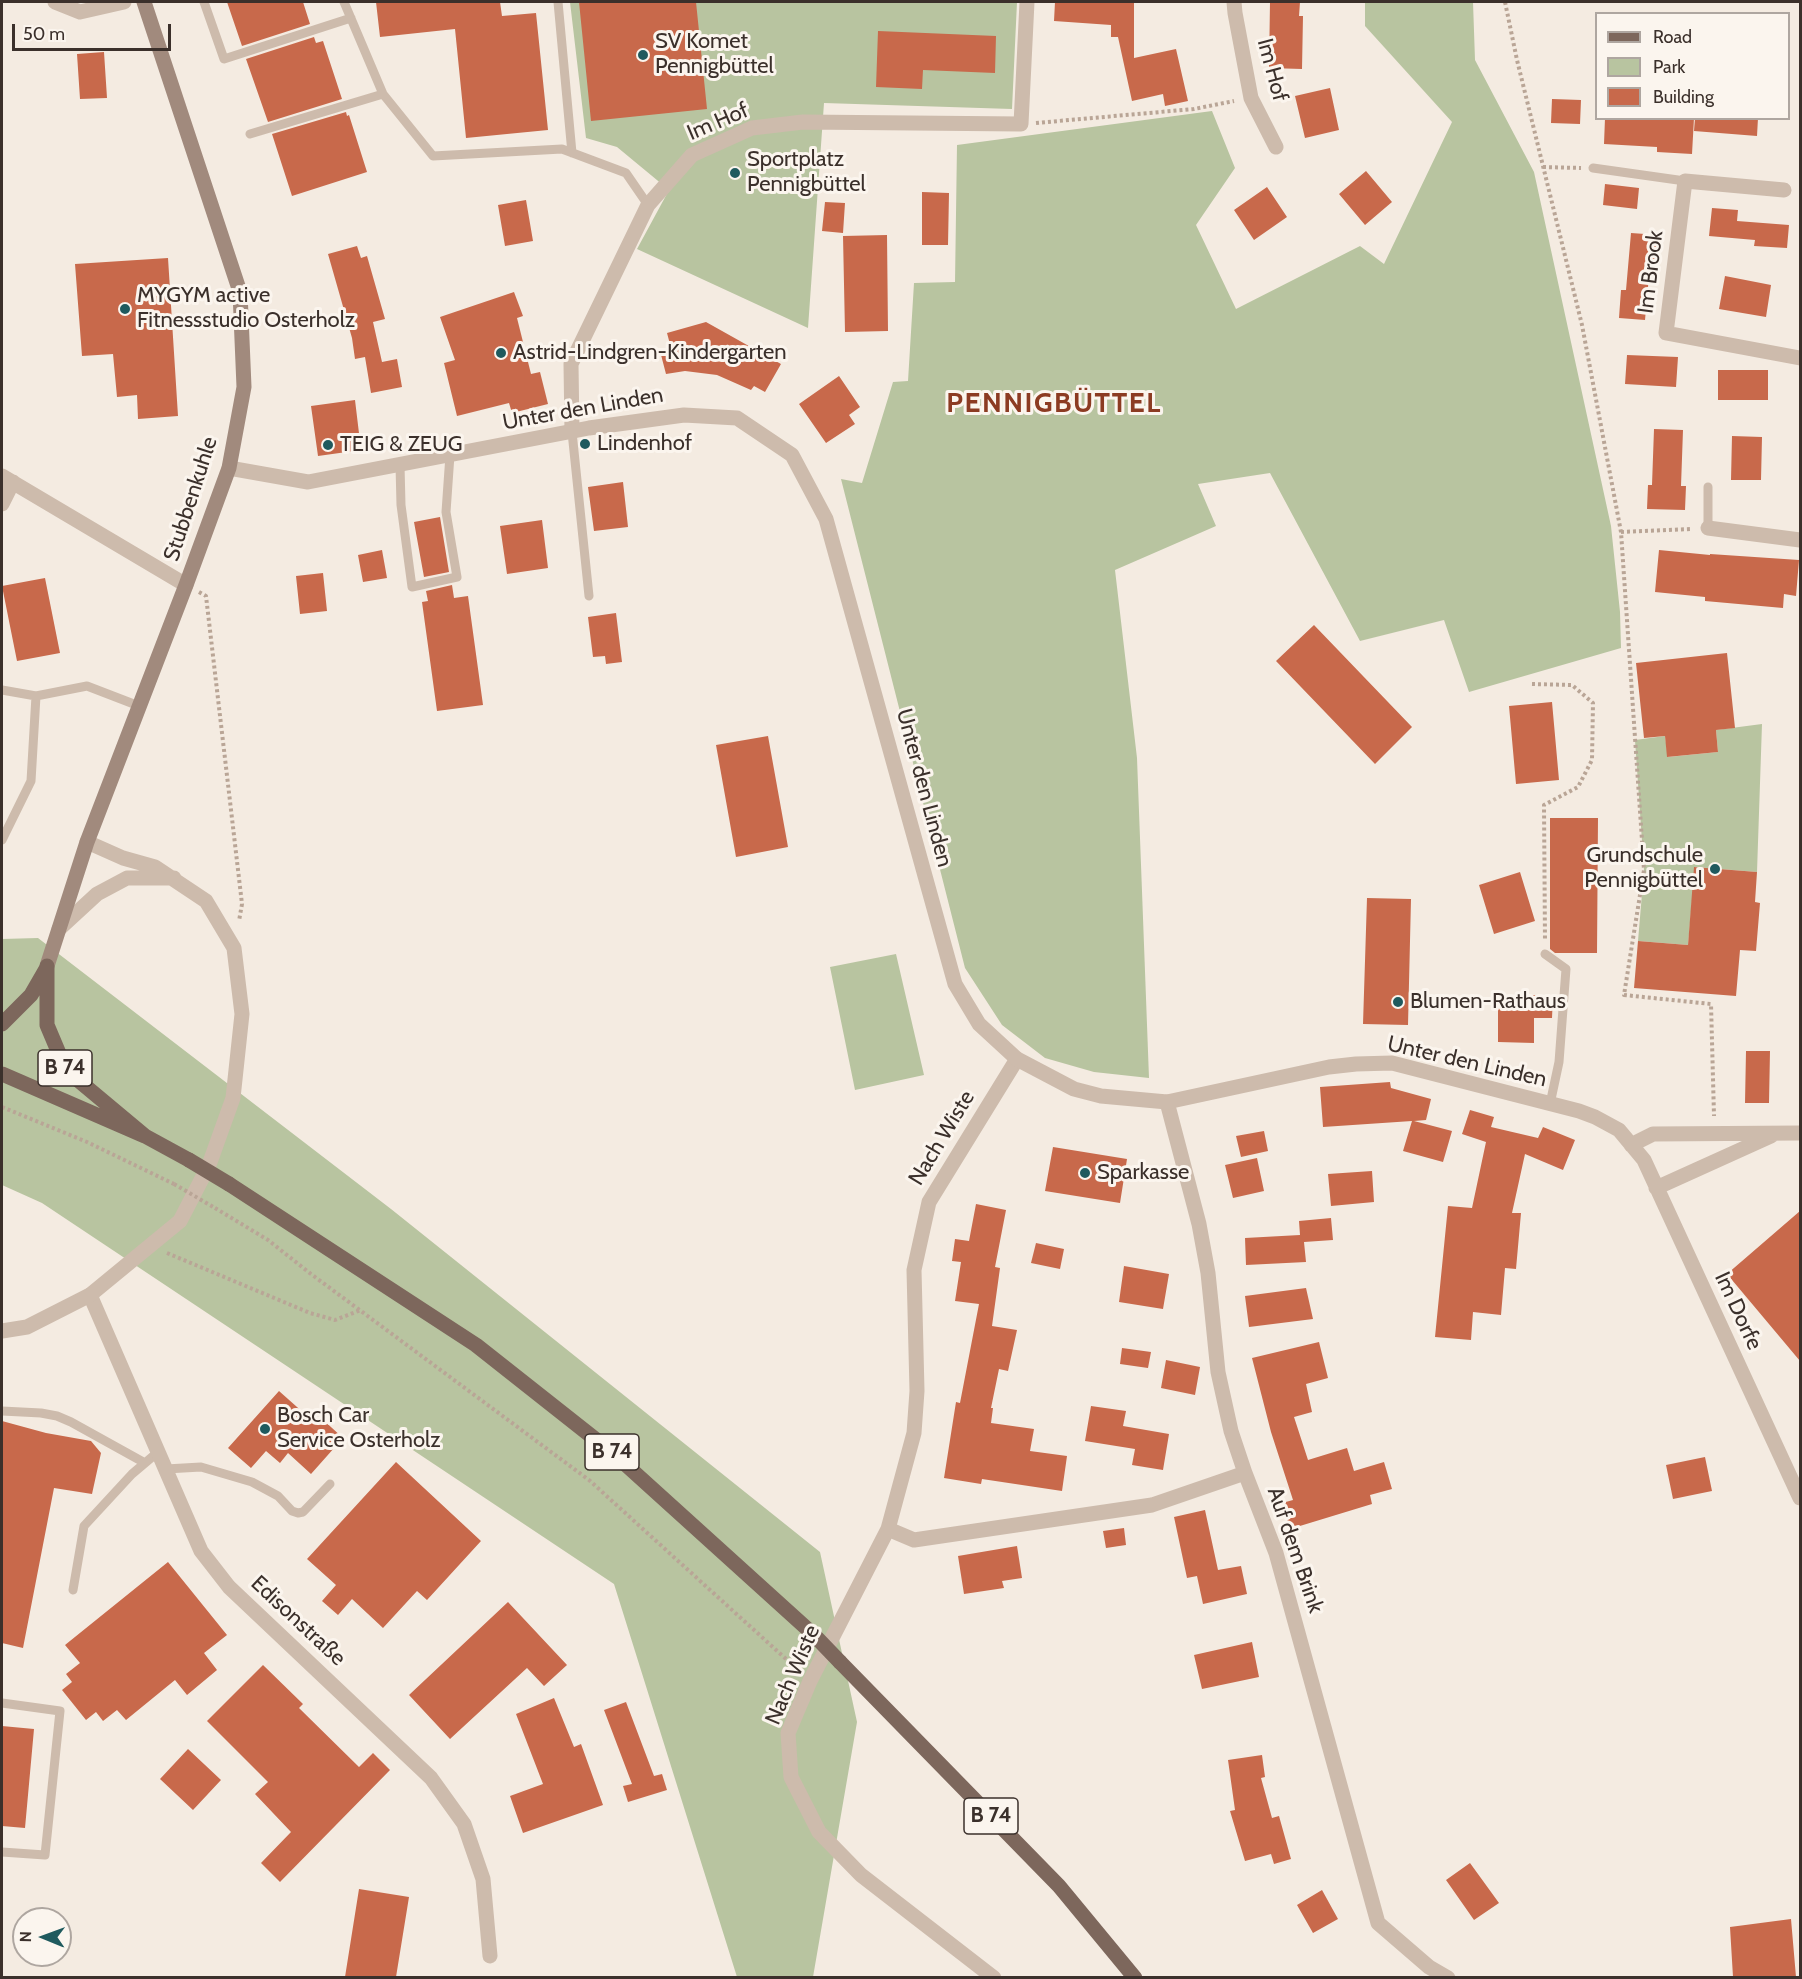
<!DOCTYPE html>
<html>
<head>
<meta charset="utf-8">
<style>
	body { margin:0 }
	#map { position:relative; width:1802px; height:1979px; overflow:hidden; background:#f4ebe1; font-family:Cabin,sans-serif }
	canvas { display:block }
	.frame { position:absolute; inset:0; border:3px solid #3b302b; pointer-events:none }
	.legend { position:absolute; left:1595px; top:12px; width:195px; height:108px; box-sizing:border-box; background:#fbf5ee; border:2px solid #aea6a0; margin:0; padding:8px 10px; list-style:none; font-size:18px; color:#3b302b }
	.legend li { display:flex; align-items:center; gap:12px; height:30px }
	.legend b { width:30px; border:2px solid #aea6a0 }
	.north { position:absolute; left:12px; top:1907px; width:60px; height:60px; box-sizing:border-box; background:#fbf5ee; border:2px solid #aea6a0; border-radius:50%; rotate:271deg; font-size:16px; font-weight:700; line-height:24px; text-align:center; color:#3b302b }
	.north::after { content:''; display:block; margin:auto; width:21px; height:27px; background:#1f5a5e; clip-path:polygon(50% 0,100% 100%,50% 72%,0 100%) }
	.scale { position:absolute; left:12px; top:24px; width:159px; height:27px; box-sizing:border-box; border:3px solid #3b302b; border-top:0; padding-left:8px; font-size:18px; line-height:21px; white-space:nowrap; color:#3b302b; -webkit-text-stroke:4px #fbf5ee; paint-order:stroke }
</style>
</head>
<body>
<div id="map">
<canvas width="1802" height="1979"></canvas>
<div class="frame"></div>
<ul class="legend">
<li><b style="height:8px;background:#7d675c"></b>Road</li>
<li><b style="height:16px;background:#b8c4a0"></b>Park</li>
<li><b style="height:16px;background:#c8694b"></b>Building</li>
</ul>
<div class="north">N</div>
<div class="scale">50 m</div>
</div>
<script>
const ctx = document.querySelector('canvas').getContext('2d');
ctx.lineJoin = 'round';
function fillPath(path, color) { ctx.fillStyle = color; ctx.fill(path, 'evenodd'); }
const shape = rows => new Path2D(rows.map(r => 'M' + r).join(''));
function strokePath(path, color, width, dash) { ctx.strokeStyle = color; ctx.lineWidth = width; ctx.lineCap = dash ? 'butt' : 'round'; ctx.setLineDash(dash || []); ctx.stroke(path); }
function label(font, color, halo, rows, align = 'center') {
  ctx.font = font + ' Cabin,sans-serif'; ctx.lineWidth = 6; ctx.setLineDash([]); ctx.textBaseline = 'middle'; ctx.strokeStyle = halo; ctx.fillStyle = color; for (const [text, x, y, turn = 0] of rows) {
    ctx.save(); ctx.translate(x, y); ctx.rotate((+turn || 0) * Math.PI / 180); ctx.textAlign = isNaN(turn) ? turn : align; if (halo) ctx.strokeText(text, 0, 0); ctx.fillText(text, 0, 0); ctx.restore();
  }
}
const green = shape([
	[570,2,1017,2,1012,109,824,103,808,328,637,249,669,190,617,147,586,138],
	[1365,2,1473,2,1475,60,1534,172,1611,526,1620,612,1621,648,1469,692,1444,620,1360,641,1270,473,1198,484,1216,526,1115,570,1137,758,1149,1078,1094,1072,1045,1058,1002,1025,965,968,841,479,862,483,893,382,908,381,914,283,955,282,957,145,1212,111,1235,168,1196,225,1236,309,1360,246,1384,264,1452,122,1365,26],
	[1762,724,1757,872,1695,867,1688,945,1638,941,1644,870,1635,740,1665,736,1668,757,1718,752,1716,730],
	[38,938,391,1209,820,1552,857,1722,813,1977,737,1977,614,1584,42,1203,2,1185,2,939],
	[896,954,924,1075,855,1090,830,967]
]);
const building = shape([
	[227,2,303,2,310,24,242,46],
	[376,2,500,2,502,16,536,13,548,130,466,138,455,29,380,37],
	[579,2,696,2,707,109,591,121],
	[1055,2,1134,2,1134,58,1176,49,1188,101,1165,106,1163,94,1132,101,1118,37,1111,37,1111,25,1054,21],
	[1270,2,1300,2,1299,16,1303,16,1302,69,1269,68],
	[878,31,996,36,995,73,923,70,922,89,876,87],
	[314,37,316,43,323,41,342,99,268,122,246,59],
	[104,52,107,98,80,99,77,54],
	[1330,88,1339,130,1305,138,1295,96],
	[1552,99,1581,100,1580,124,1551,123],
	[346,112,347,116,349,115,367,172,292,196,272,134],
	[1605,118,1694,118,1692,154,1657,152,1657,147,1604,144],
	[1695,118,1758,118,1757,136,1694,131],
	[1366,171,1392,202,1365,225,1339,194],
	[1605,184,1639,188,1637,209,1603,205],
	[1267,187,1287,217,1254,240,1234,210],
	[922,192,949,193,948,245,922,245],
	[526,200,533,241,505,246,498,205],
	[825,202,845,203,843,233,822,231],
	[1712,208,1738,210,1737,221,1789,225,1787,248,1754,246,1755,240,1709,236],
	[1631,233,1659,235,1656,265,1650,265,1645,320,1619,318,1621,290,1626,290],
	[887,235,888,331,845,332,843,236],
	[357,246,361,258,367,256,385,319,373,322,382,362,397,359,402,387,371,393,365,357,355,359,352,338,328,254],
	[168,258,178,416,138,419,137,395,117,397,113,354,82,356,75,264],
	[1725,276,1771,285,1766,317,1719,309],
	[514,292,523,316,517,318,531,374,540,372,548,404,512,413,509,403,457,416,444,363,455,360,440,317],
	[706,322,781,364,765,392,754,386,751,390,717,375,685,371,666,374,660,351,671,348,667,333],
	[1627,355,1678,357,1676,387,1625,384],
	[1718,370,1768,370,1768,400,1718,400],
	[839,376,860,407,849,415,855,424,826,443,799,404],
	[355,400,361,450,318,456,311,406],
	[1654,429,1683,430,1681,486,1686,486,1685,510,1647,509,1648,485,1652,485],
	[1732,436,1762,437,1761,480,1731,480],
	[623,482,628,527,594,531,588,487],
	[440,517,449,572,424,577,414,522],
	[542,520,548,568,507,574,500,526],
	[382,550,387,578,363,582,358,555],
	[1659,550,1710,555,1710,554,1799,560,1796,596,1784,594,1783,608,1705,601,1705,597,1655,592],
	[323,573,327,611,300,614,296,576],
	[45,578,60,653,17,661,2,586],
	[452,585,454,598,468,596,483,705,437,711,422,602,428,601,426,591],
	[616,613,622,662,606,664,605,656,593,657,588,617],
	[1314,625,1412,727,1375,764,1276,661],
	[1727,653,1735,728,1716,730,1718,752,1667,757,1665,736,1644,738,1636,663],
	[1552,702,1559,780,1516,784,1509,706],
	[768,736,788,847,736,857,716,745],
	[1550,818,1598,818,1597,953,1555,953,1550,949],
	[1694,867,1757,872,1755,902,1760,903,1756,951,1740,950,1736,996,1634,988,1638,941,1688,945],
	[1520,872,1535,921,1494,934,1479,885],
	[1367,898,1411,899,1408,1025,1363,1024],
	[1498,995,1553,995,1552,1018,1534,1018,1534,1043,1498,1042],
	[1746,1051,1770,1051,1769,1103,1745,1103],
	[1390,1082,1391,1088,1431,1099,1426,1120,1414,1121,1452,1131,1443,1162,1403,1151,1412,1121,1323,1127,1320,1087],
	[1470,1110,1494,1117,1491,1127,1538,1138,1543,1127,1575,1140,1563,1170,1525,1154,1512,1213,1521,1213,1516,1269,1505,1268,1501,1315,1473,1312,1471,1340,1435,1337,1448,1206,1472,1208,1486,1142,1462,1134],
	[1264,1131,1268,1151,1241,1157,1236,1136],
	[1053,1147,1127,1159,1120,1203,1045,1191],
	[1257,1158,1264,1191,1233,1198,1225,1165],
	[1372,1171,1374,1202,1331,1206,1328,1174],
	[976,1204,1006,1210,995,1267,1000,1268,992,1326,1017,1330,1008,1371,999,1369,991,1408,993,1408,991,1423,1034,1429,1030,1451,1067,1456,1062,1491,982,1479,981,1484,944,1478,956,1402,960,1403,979,1304,955,1301,961,1262,952,1261,955,1239,969,1241],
	[1800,1211,1800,1361,1727,1274],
	[1331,1218,1333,1240,1304,1242,1306,1262,1246,1265,1245,1238,1300,1235,1299,1221],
	[1036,1243,1064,1249,1060,1269,1031,1263],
	[1124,1266,1169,1274,1163,1309,1119,1302],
	[1306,1288,1313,1319,1249,1327,1245,1296],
	[1319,1342,1328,1378,1306,1384,1312,1412,1294,1417,1308,1460,1347,1448,1354,1471,1384,1462,1392,1489,1370,1495,1372,1504,1290,1529,1282,1503,1293,1500,1271,1432,1252,1358],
	[1122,1348,1151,1352,1148,1368,1120,1364],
	[1166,1360,1200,1367,1195,1395,1161,1388],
	[279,1391,315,1423,320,1417,343,1438,311,1474,288,1453,280,1463,266,1451,251,1468,228,1448],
	[1091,1406,1126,1411,1123,1426,1169,1434,1163,1470,1132,1465,1135,1449,1085,1441],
	[2,1421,46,1433,91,1441,101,1453,92,1494,54,1488,23,1648,2,1643],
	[1705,1457,1712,1491,1673,1499,1666,1465],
	[396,1462,481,1541,427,1600,417,1591,383,1628,352,1599,338,1615,322,1601,336,1585,307,1559],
	[1205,1510,1218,1570,1241,1566,1247,1594,1203,1604,1197,1576,1187,1578,1174,1517],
	[1124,1528,1126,1545,1106,1548,1103,1531],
	[1017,1546,1022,1578,1002,1581,1004,1588,964,1594,958,1556],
	[168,1562,227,1635,204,1653,217,1670,187,1695,175,1680,126,1720,117,1710,103,1721,96,1712,86,1720,62,1690,72,1682,66,1674,80,1663,65,1645],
	[508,1602,567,1665,544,1686,527,1668,450,1739,409,1695],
	[1252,1642,1259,1677,1202,1689,1194,1655],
	[263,1665,303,1704,299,1708,359,1767,373,1753,390,1770,280,1882,261,1863,291,1832,255,1794,268,1782,207,1721],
	[554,1698,574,1747,581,1744,603,1805,523,1833,510,1796,543,1784,516,1714],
	[626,1702,654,1776,662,1774,667,1790,628,1802,623,1786,632,1784,604,1710],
	[2,1726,34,1729,25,1828,2,1826],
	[188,1749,221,1780,193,1810,160,1779],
	[1262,1755,1265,1777,1261,1778,1272,1818,1279,1816,1291,1859,1274,1864,1271,1854,1245,1861,1230,1811,1235,1810,1228,1760],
	[1470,1863,1499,1903,1474,1920,1446,1880],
	[359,1889,409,1897,396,1977,345,1977],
	[1322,1890,1338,1919,1313,1933,1297,1905],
	[1791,1919,1796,1977,1733,1977,1730,1927]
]);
const path = shape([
	[1505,2,1517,60,1582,325,1621,532,1644,870,1624,995,1711,1004,1714,1116],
	[1036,123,1194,109,1234,101],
	[1543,167,1581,168],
	[1621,532,1692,529],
	[199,592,206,596,242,904,239,921],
	[1532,684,1572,685,1593,703,1592,760,1578,787,1544,805,1545,941],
	[2,1107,87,1142,174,1184],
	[215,1208,268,1240,311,1274,589,1480,797,1669],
	[167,1253,310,1313,335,1320,361,1310]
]);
const service = shape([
	[204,2,224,59,351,18],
	[344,2,383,94,433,156,562,149,626,173,648,205],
	[558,2,572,153],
	[250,134,383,94],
	[1593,168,1685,181],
	[572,432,589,596],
	[400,465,401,505,412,587,457,577,446,512,450,455],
	[1708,528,1708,487],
	[2,690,36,696,87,686,139,706],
	[2,840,31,781,36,696],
	[1545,954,1566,969,1559,1062,1550,1104],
	[2,1411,41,1413,57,1416,71,1422,145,1463],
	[166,1469,201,1467,252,1482,278,1496,292,1511,298,1513,303,1512,330,1484],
	[73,1590,84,1526,132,1474,158,1452],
	[2,1703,60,1711,45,1855,2,1852]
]);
const minor = shape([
	[55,2,80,12,124,2],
	[1234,2,1235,13,1251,98,1276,147],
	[1784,190,1685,181,1666,333,1800,358],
	[572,432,571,364,648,205,692,155,752,128,803,122,1021,124,1027,2],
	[2,476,186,585],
	[2,504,13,482],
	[1708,528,1800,540],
	[1167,1102,1199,1224,1208,1273,1218,1372,1231,1431,1245,1473,1276,1553,1378,1923,1429,1967,1448,1978],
	[90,1295,201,1551,229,1587,431,1778,464,1824,483,1879,490,1956],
	[888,1529,914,1540,1152,1505,1245,1473],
	[994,1978,861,1875,819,1832,791,1777,788,1733,810,1681,888,1529,914,1433,917,1391,914,1270,929,1202,1017,1059]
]);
const tertiary = shape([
	[229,468,308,482,589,428,684,415,737,418,792,455,826,519,955,984,979,1024,1017,1059,1074,1089,1101,1096,1167,1102,1329,1067,1356,1064,1392,1063,1579,1111,1595,1117,1619,1130,1644,1160,1800,1498],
	[59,929,97,894,127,878,174,878],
	[1631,1145,1653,1134,1800,1133],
	[1656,1188,1771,1136],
	[2,1331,27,1327,90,1295,180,1221,209,1165,233,1098,242,1014,234,948,206,901,155,867,123,858,87,842]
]);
const secondary = shape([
	[47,966,87,842,186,585,229,468,244,387,240,292,144,2]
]);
const primary = shape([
	[47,966,47,1025,66,1070,145,1136],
	[2,1024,31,995,46,969],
	[2,1074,145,1136,189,1160],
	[229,1184,476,1345,614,1454,814,1635],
	[840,1662,1059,1886,1135,1978]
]);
const pathBridge = shape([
	[174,1184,215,1208]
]);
const primaryBridge = shape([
	[189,1160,229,1184],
	[814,1635,840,1662]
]);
const markers = [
	[643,55,6,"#1f5a5e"],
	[735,173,6,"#1f5a5e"],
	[125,309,6,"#1f5a5e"],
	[501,353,6,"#1f5a5e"],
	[585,444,6,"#1f5a5e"],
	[328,445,6,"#1f5a5e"],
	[1715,869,6,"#1f5a5e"],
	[1398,1002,6,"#1f5a5e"],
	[1085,1173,6,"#1f5a5e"],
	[265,1429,6,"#1f5a5e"]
];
const shields = [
	[65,1068,54],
	[612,1452,54],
	[991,1816,54]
];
const shieldNames = [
	["B 74",65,1068],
	["B 74",612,1452],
	["B 74",991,1816]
];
const poiNames = [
	["SV Komet",655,42],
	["Pennigbüttel",655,67],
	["Sportplatz",747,160],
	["Pennigbüttel",747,185],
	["MYGYM active",137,296],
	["Fitnessstudio Osterholz",137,321],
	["Astrid-Lindgren-Kindergarten",513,353],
	["Lindenhof",597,444],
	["TEIG & ZEUG",340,445],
	["Grundschule",1703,856,"right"],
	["Pennigbüttel",1703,881,"right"],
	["Blumen-Rathaus",1410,1002],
	["Sparkasse",1097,1173],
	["Bosch Car",277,1416],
	["Service Osterholz",277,1441]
];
const streetNames = [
	["Im Hof",1272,70,75],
	["Im Hof",718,122,-23],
	["Im Brook",1651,272,-83],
	["Unter den Linden",583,409,-10],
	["Stubbenkuhle",191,499,-72],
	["Unter den Linden",924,788,75],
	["Unter den Linden",1467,1062,13],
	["Nach Wiste",942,1138,-59],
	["Im Dorfe",1738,1311,65],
	["Auf dem Brink",1295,1550,71],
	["Edisonstraße",298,1621,43],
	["Nach Wiste",793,1675,-67]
];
const districtNames = [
	["PENNIGBÜTTEL",1054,404]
];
fillPath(green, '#b8c4a0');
fillPath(building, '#c8694b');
strokePath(path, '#b9a596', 4, [3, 3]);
strokePath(service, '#cdbbac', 9);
strokePath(minor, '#cdbbac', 15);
strokePath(tertiary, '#cdbbac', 15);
strokePath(secondary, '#a18a7d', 15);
strokePath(primary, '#7d675c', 15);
strokePath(pathBridge, '#b9a596', 4, [3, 3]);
strokePath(primaryBridge, '#7d675c', 15);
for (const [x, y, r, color] of markers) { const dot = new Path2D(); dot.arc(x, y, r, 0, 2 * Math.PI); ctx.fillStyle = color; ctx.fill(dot); strokePath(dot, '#fbf5ee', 2); }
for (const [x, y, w] of shields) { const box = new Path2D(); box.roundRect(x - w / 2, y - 18, w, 36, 4.5); ctx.fillStyle = '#fbf5ee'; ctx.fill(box); strokePath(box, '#3b302b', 1.5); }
label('bold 21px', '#3b302b', null, shieldNames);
label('22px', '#3b302b', '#fbf5ee', poiNames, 'left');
label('22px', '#3b302b', '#fbf5ee', streetNames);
ctx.letterSpacing = '1.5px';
label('bold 28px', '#8c3b22', '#fbf5ee', districtNames);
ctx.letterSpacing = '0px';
</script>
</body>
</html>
